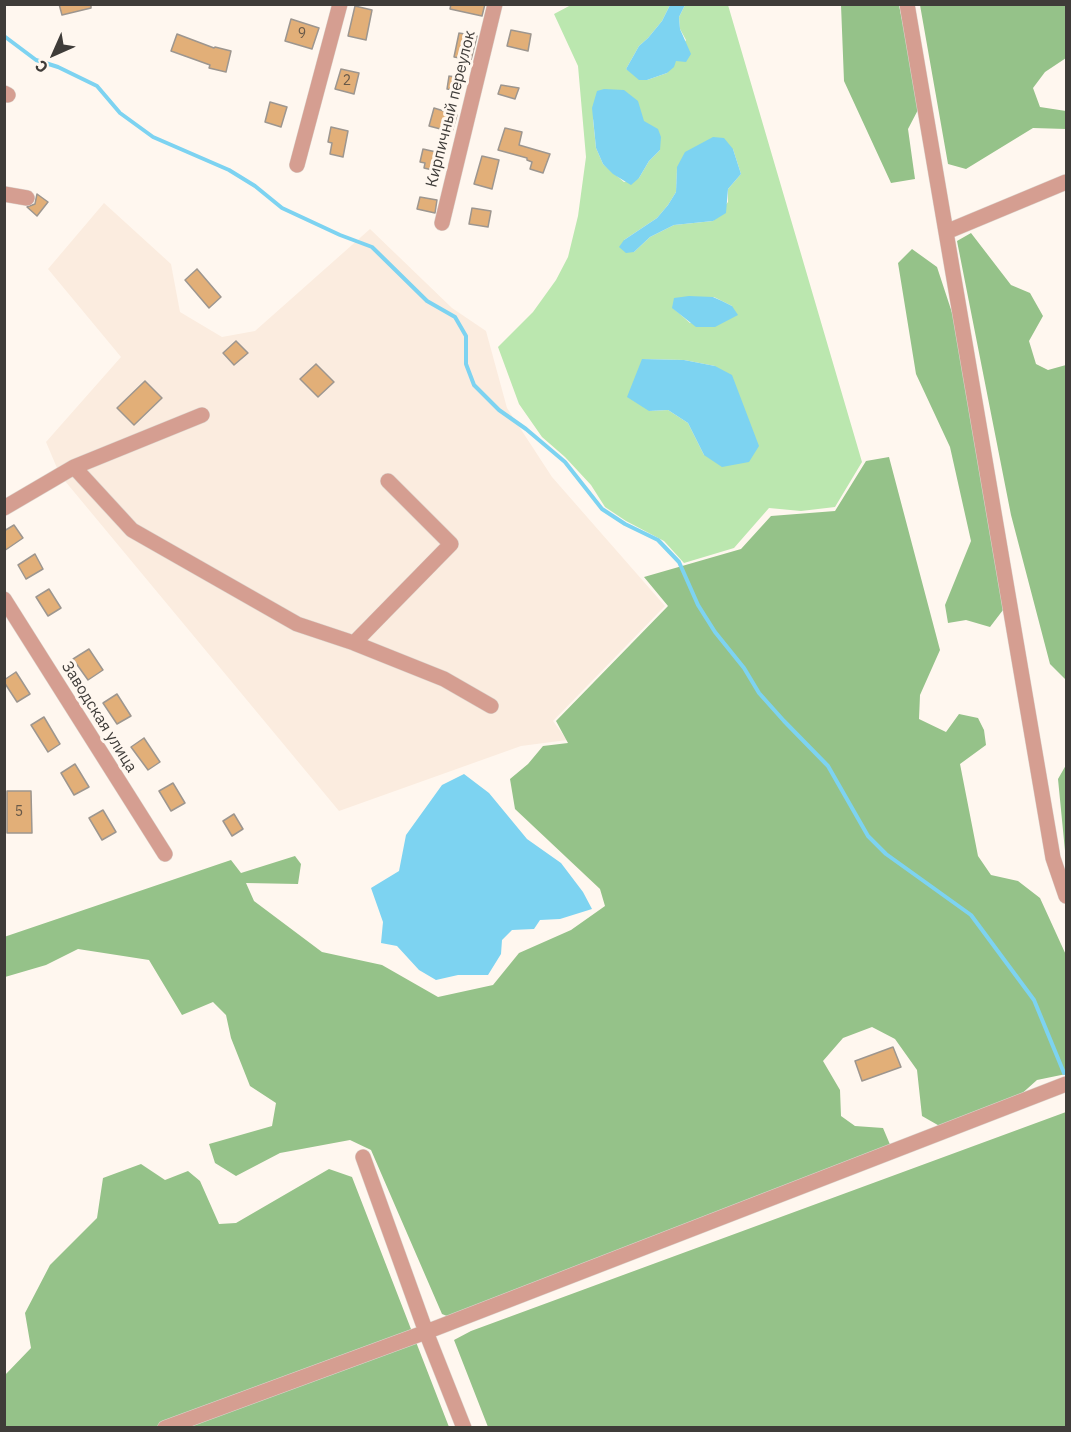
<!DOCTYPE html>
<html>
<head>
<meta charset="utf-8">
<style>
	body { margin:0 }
	#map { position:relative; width:1071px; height:1432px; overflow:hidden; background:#fff7ef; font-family:"IBM Plex Sans",sans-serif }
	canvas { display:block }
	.frame { position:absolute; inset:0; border:6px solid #3f3c39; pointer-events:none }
	.north { position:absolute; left:24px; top:24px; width:60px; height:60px; -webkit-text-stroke:4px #fff7ef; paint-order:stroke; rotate:225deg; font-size:16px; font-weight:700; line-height:24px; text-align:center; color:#3f3c39 }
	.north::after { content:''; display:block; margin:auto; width:21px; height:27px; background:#3f3c39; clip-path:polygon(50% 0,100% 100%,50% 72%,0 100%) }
</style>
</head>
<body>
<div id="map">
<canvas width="1071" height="1432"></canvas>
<div class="frame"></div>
<div class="north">С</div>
</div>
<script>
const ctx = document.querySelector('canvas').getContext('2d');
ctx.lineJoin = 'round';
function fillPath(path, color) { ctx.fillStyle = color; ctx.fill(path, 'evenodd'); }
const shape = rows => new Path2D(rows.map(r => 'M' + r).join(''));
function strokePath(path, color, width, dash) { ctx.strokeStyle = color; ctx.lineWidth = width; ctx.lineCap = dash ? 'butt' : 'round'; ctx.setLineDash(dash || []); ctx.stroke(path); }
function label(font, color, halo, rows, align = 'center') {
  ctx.font = font + ' "IBM Plex Sans",sans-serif'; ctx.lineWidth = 6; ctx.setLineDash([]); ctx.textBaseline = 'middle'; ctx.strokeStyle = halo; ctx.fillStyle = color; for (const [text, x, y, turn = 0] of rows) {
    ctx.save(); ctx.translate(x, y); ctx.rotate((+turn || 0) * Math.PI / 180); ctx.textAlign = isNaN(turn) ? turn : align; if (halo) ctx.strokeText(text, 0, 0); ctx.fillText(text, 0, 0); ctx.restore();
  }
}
const built = shape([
	[104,203,171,264,180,312,222,337,255,331,370,229,452,308,486,331,507,408,552,477,665,606,553,721,567,740,521,746,339,811,60,475,46,442,121,357,48,269]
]);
const green = shape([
	[571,5,670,5,662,21,648,38,639,46,626,69,647,80,667,73,686,40,680,29,679,17,685,5,728,5,862,462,835,507,801,511,769,508,734,548,684,563,664,541,626,521,605,507,591,485,565,457,542,437,519,404,498,347,533,312,556,280,568,257,578,216,586,157,578,66,554,14],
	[593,119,660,150,649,161,639,178,624,182,603,164,596,148],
	[733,149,741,174,728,189,728,202,713,221,674,225,650,237,634,252,624,240,657,218,668,205,676,192,677,168],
	[714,297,732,306,690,323,673,308,705,298],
	[642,359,684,360,715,366,704,455,688,423,668,410,649,411]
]);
const forest = shape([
	[841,5,899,5,920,106,908,129,915,179,891,183,844,81],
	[920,5,1066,5,1066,58,1045,72,1033,88,1040,107,1066,111,1066,129,1033,128,966,169,948,164],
	[971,233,1011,285,1030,293,1043,316,1029,341,1036,364,1048,370,1066,365,1066,680,1050,664,1011,515,957,241],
	[912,249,937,267,960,337,1003,610,990,627,966,620,948,623,945,605,971,541,950,447,916,374,898,263],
	[889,457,940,650,920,695,919,719,946,732,959,714,978,718,984,730,986,745,960,764,978,856,991,875,1018,881,1040,898,1066,955,1066,1074,1037,1080,999,1114,950,1132,922,1116,917,1070,895,1039,872,1027,843,1038,823,1061,840,1090,841,1116,855,1126,883,1128,894,1154,459,1321,442,1314,371,1150,350,1140,280,1153,236,1176,215,1163,209,1144,272,1126,276,1103,250,1086,231,1038,226,1015,213,1002,182,1015,149,960,78,949,46,965,5,977,4,937,231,860,241,873,295,856,301,864,298,884,246,883,254,901,322,952,382,965,438,997,493,985,519,953,571,930,605,906,600,889,515,809,510,779,528,764,543,746,568,743,556,721,668,606,644,577,741,549,771,516,835,511,866,461],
	[1066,765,1066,861,1058,779],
	[1066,1112,1066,1427,488,1427,454,1340,471,1331],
	[141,1164,165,1180,188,1171,200,1181,219,1224,236,1223,329,1169,352,1177,449,1427,5,1428,5,1375,31,1348,25,1313,50,1265,97,1218,103,1178]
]);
const water = shape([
	[670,5,685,5,679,17,680,29,691,54,686,62,676,61,674,67,667,73,647,80,639,80,626,69,639,46,648,38,662,21],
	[604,89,624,90,638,101,644,121,658,129,661,137,660,150,649,161,639,178,631,185,613,174,603,164,596,148,592,108,597,91],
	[713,137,724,138,733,149,741,174,728,189,726,213,713,221,674,225,650,237,634,252,626,253,619,247,624,240,657,218,668,205,676,192,677,167,685,152],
	[689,296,713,297,722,301,732,306,738,315,715,327,696,327,672,308,674,298],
	[642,359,684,360,715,366,732,375,759,446,749,462,722,467,704,455,688,423,668,410,649,411,627,397],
	[464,774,489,793,527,839,561,863,583,892,592,909,560,919,540,920,534,929,512,930,502,940,501,954,488,975,458,975,436,980,419,970,397,946,381,943,383,922,371,888,399,871,406,835,442,785]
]);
const stream = shape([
	[4,36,36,60,58,67,97,86,120,113,153,137,229,170,255,186,282,208,340,235,372,247,427,301,455,317,466,336,466,364,474,385,499,410,526,429,565,462,602,509,625,524,658,540,679,562,698,605,715,632,744,668,759,693,784,721,828,766,868,836,886,854,971,915,1034,1000,1064,1073]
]);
const building = shape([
	[59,4,91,4,91,8,62,15,59,4],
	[451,4,485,4,482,16,450,9,451,4],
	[355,6,372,10,366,40,348,36,355,6],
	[291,19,319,28,312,49,285,41,291,19],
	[511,30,531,34,528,51,507,46,511,30],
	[459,33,477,36,471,60,454,57,459,33],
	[177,34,214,48,215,47,231,51,226,72,209,68,210,65,171,51,177,34],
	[341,69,359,73,354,94,335,89,341,69],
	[449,76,463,78,461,91,447,89,449,76],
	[501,85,519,88,515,99,498,94,501,85],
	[270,102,287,107,281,127,265,122,270,102],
	[434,108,457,115,452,132,429,126,434,108],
	[331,127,348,131,343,157,330,154,332,143,328,142,331,127],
	[505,128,522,132,519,145,550,154,543,173,530,169,532,162,527,160,527,158,498,150,505,128],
	[423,149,445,154,441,172,424,168,425,163,420,162,423,149],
	[482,156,499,160,492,189,474,184,482,156],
	[37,194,48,202,37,216,27,207,35,204,37,194],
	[420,197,437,200,435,213,417,209,420,197],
	[472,208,491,211,488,227,469,224,472,208],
	[197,269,221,297,209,308,185,280,197,269],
	[236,341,248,353,234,365,223,353,236,341],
	[316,364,334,382,318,397,300,379,316,364],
	[145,381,162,398,134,425,117,408,145,381],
	[14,525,23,538,4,551,4,531,14,525],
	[35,554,43,569,26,579,18,565,35,554],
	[49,589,61,608,48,616,36,597,49,589],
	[89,649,103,670,88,680,73,659,89,649],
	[16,672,30,694,17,702,4,682,4,680,16,672],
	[117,694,131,716,117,724,103,703,117,694],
	[44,717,60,744,48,752,31,725,44,717],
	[144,738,160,762,148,770,131,747,144,738],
	[75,764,89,787,74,795,61,773,75,764],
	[173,783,185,803,171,811,159,791,173,783],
	[7,791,31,791,32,833,7,833,7,791],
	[103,810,116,832,102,840,89,818,103,810],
	[234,814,243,829,232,836,223,821,234,814],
	[893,1047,901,1067,862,1081,855,1061,893,1047]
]);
const minor = shape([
	[907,4,1053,858,1066,896],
	[4,93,8,95],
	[297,165,340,4],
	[4,194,27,198],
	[442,223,495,4],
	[946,232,1066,182],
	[74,467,132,530,297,624,354,643,444,679,491,706],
	[4,508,74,467,202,415],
	[4,599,165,854],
	[354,643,451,544,388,481],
	[363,1157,426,1332,464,1428],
	[165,1428,426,1332,1066,1084]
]);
const numberNames = [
	["9",302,34],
	["2",347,81],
	["5",19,812]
];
const streetNames = [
	["Кирпичный переулок",451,109,-76],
	["Заводская улица",99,717,58]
];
fillPath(built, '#fbecdf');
fillPath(green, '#bbe7af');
fillPath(forest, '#95c289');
fillPath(water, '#7dd3f1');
strokePath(stream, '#7dd3f1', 4);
fillPath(building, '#e2af78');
strokePath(building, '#9d968f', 1.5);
strokePath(minor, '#dcd5ce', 16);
strokePath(minor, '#d59e91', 15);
label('14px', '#685949', null, numberNames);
label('16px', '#3f3c39', '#fff7ef', streetNames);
</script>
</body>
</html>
